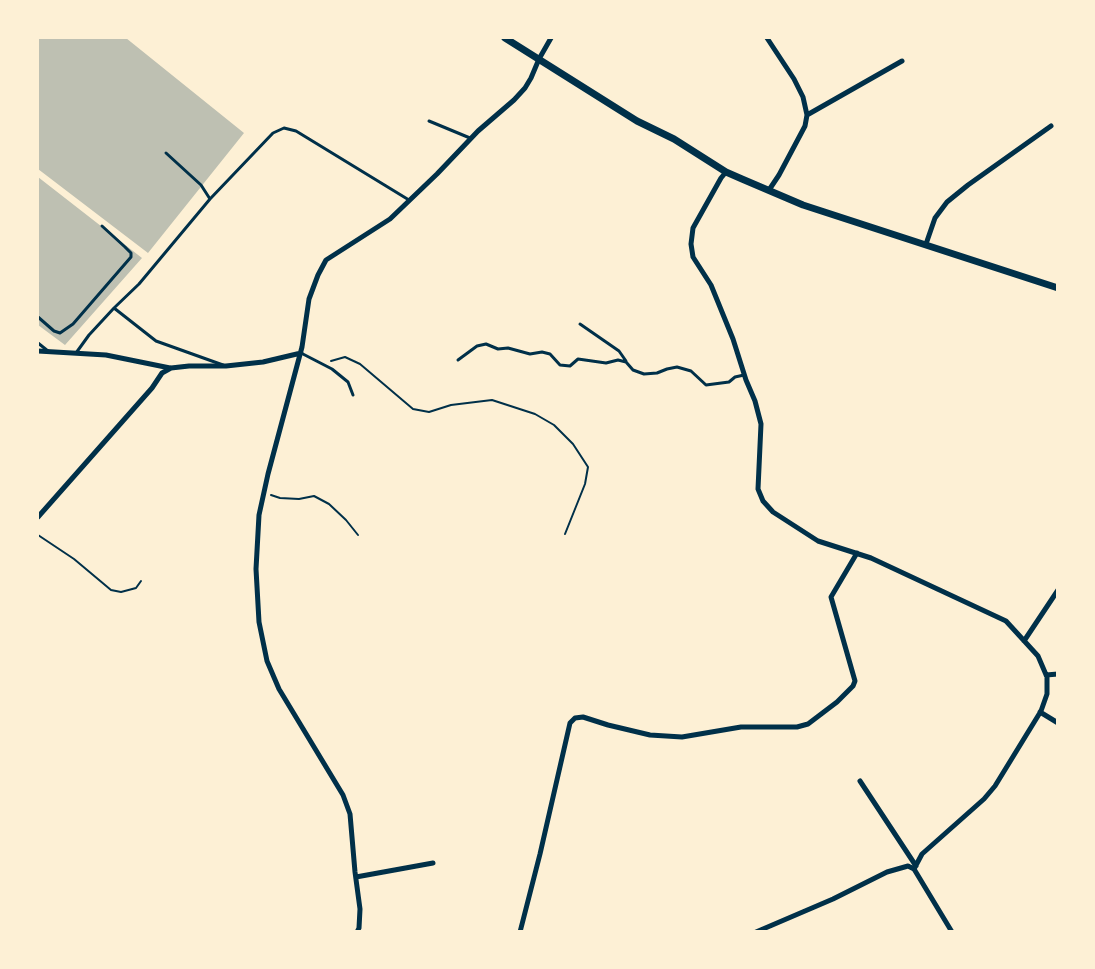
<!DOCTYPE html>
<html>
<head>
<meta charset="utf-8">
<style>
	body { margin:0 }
	#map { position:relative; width:1095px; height:969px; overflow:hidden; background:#fdf0d5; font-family:Manrope,sans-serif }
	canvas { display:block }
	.frame { position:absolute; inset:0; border:39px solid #fdf0d5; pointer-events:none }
</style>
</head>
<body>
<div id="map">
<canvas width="1095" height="969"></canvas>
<div class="frame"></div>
</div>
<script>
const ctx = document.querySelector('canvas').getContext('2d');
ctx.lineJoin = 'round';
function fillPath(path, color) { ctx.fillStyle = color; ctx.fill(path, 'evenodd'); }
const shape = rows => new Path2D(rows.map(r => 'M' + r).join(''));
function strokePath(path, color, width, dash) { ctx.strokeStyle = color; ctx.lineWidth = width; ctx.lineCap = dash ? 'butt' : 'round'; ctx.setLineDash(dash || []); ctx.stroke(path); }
const building = shape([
	[38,38,126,38,244,133,148,253,38,169],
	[38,177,142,258,65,345,38,325]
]);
const path = shape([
	[331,361,345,357,360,364,413,409,429,412,451,405,492,400,535,414,554,425,573,444,588,467,585,484,565,534],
	[271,495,280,498,299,499,314,496,329,504,346,520,358,535],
	[38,535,74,559,111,590,121,592,136,588,141,581]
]);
const service = shape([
	[429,121,470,138],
	[166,153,201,185,210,199,139,284,114,308,156,341,223,365],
	[210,199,273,133,284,128,296,131,409,200],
	[38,317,54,331,60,333,73,324,131,257,131,253,125,247,102,226],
	[580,324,619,351,626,361],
	[38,343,48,351],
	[76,353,89,335,114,308],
	[301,353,332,369,348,382,353,395],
	[458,360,477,346,486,344,498,349,508,348,530,354,542,352,550,354,560,365,570,366,578,359,606,363,618,360,626,362,633,370,644,374,657,373,667,369,677,367,691,371,706,385,729,382,735,377,744,375]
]);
const minor = shape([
	[767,38,794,79,803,97,807,115,805,126,779,175,769,190],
	[807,115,902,61],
	[726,172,721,178,693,228,691,244,693,257,711,285,733,339,746,380,755,401,761,424,758,489,763,501,773,512,818,541,871,558,1006,621,1038,656,1047,677,1047,694,1041,711,995,786,984,799,922,854,914,869,952,932],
	[926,244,935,218,947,202,968,185,1051,126],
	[38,351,106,355,170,368],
	[38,517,152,388,162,373,171,368,189,366,226,366,263,362,301,353],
	[1024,641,1058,590],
	[1046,675,1058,674],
	[1040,712,1058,723],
	[860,781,916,866],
	[356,877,433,863],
	[357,932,359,928,360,909,355,872,350,814,343,795,279,689,267,661,259,622,256,569,259,515,268,474,302,347,309,299,318,275,326,260,390,219,437,174,478,131,514,100,525,88,531,78,539,59,551,38],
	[520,932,540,854,570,723,575,718,583,717,608,725,650,735,682,737,741,727,797,727,808,724,837,702,853,686,855,681,831,597,857,553],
	[756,932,833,899,887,872,908,866,914,869]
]);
const tertiary = shape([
	[505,38,637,121,674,139,726,172,742,179,803,205,1058,288]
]);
fillPath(building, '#bec0b2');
strokePath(path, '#003049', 2);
strokePath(service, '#003049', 3);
strokePath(minor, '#003049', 5);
strokePath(tertiary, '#003049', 7);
</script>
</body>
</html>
